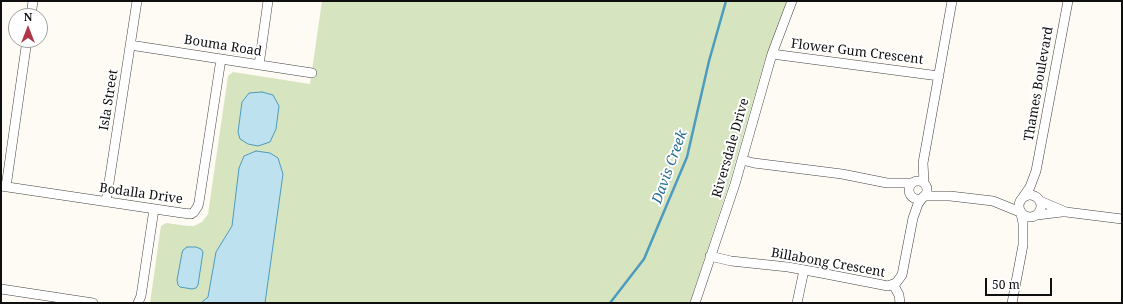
<!DOCTYPE html>
<html>
<head>
<meta charset="utf-8">
<style>
	body { margin:0 }
	#map { position:relative; width:1123px; height:304px; overflow:hidden; background:#fdfbf3; font-family:"Noto Serif",serif }
	canvas { display:block }
	.frame { position:absolute; inset:0; border:2px solid #0f0f0f; pointer-events:none }
	.north { position:absolute; left:8px; top:8px; width:40px; height:40px; box-sizing:border-box; background:#fff; border:1px solid #9f9f9f; border-radius:50%; rotate:0deg; font-size:11px; font-weight:700; line-height:16px; text-align:center; color:#0f0f0f }
	.north::after { content:''; display:block; margin:auto; width:14px; height:18px; background:#af3748; clip-path:polygon(50% 0,100% 100%,50% 72%,0 100%) }
	.scale { position:absolute; left:985px; top:278px; width:67px; height:18px; box-sizing:border-box; border:2px solid #0f0f0f; border-top:0; padding-left:5px; font-size:12px; line-height:14px; white-space:nowrap; color:#0f0f0f; -webkit-text-stroke:3px #fff; paint-order:stroke }
</style>
</head>
<body>
<div id="map">
<canvas width="1123" height="304"></canvas>
<div class="frame"></div>
<div class="north">N</div>
<div class="scale">50 m</div>
</div>
<script>
const ctx = document.querySelector('canvas').getContext('2d');
ctx.lineJoin = 'round';
function fillPath(path, color) { ctx.fillStyle = color; ctx.fill(path, 'evenodd'); }
const shape = rows => new Path2D(rows.map(r => 'M' + r).join(''));
function strokePath(path, color, width, dash) { ctx.strokeStyle = color; ctx.lineWidth = width; ctx.lineCap = dash ? 'butt' : 'round'; ctx.setLineDash(dash || []); ctx.stroke(path); }
function label(font, color, halo, rows, align = 'center') {
  ctx.font = font + ' "Noto Serif",serif'; ctx.lineWidth = 4; ctx.setLineDash([]); ctx.textBaseline = 'middle'; ctx.strokeStyle = halo; ctx.fillStyle = color; for (const [text, x, y, turn = 0] of rows) {
    ctx.save(); ctx.translate(x, y); ctx.rotate((+turn || 0) * Math.PI / 180); ctx.textAlign = isNaN(turn) ? turn : align; if (halo) ctx.strokeText(text, 0, 0); ctx.fillText(text, 0, 0); ctx.restore();
  }
}
const green = shape([
	[322,1,787,1,765,60,729,184,690,303,150,303,161,226,166,223,188,226,194,226,202,222,208,214,228,76,233,72,310,84]
]);
const water = shape([
	[262,92,273,95,279,106,276,129,270,142,258,146,248,144,240,139,238,132,242,102,249,93,262,92],
	[256,151,270,153,278,158,283,174,265,303,201,303,208,297,216,252,232,226,239,168,244,156,256,151],
	[187,247,196,247,201,249,203,252,198,285,196,288,192,289,180,287,178,285,177,280,182,253,183,250,187,247]
]);
const stream = shape([
	[610,303,644,259,687,157,709,61,726,1]
]);
const street = shape([
	[31,16,33,1],
	[130,45,312,73],
	[772,54,939,76],
	[259,65,268,1],
	[742,160,754,163,842,174,887,183,911,183],
	'909 190a9 9 0 1 1 18 0a9 9 0 1 1-18 0Z',
	[924,182,923,163,952,1],
	[1,186,182,213,191,214,194,212,198,206,199,202,221,59],
	[6,187,27,40],
	'1019 206a11 11 0 1 1 22 0a11 11 0 1 1-22 0Z',
	[924,196,950,196,993,201,1020,212],
	[1023,197,1030,187,1036,171,1068,1],
	[1040,201,1066,212,1122,219],
	[106,202,137,1],
	[1037,215,1062,212],
	[710,256,731,261,788,267,821,273,888,286,896,283,902,275,913,218,918,204,923,197],
	[893,284,899,295,900,303],
	[1,289,93,303],
	[138,303,141,296,154,209],
	[695,303,735,184,772,54,792,1],
	[797,303,804,270],
	[1012,303,1023,245,1023,223,1021,214]
]);
const streetNames = [
	["Bouma Road",223,46,9],
	["Flower Gum Crescent",857,52,7],
	["Thames Boulevard",1039,84,-80],
	["Isla Street",109,100,-81],
	["Riversdale Drive",731,148,-74],
	["Bodalla Drive",141,194,8],
	["Billabong Crescent",828,263,10]
];
const waterNames = [
	["Davis Creek",670,167,-70]
];
fillPath(green, '#d6e5c0');
fillPath(water, '#bee1ef');
strokePath(water, '#4d9bbe', 1);
strokePath(stream, '#4d9bbe', 2.5);
strokePath(street, '#424242', 10);
strokePath(street, '#fff', 9);
label('13px', '#0f0f0f', '#fff', streetNames);
label('italic 14px', '#276e93', '#fff', waterNames);
</script>
</body>
</html>
